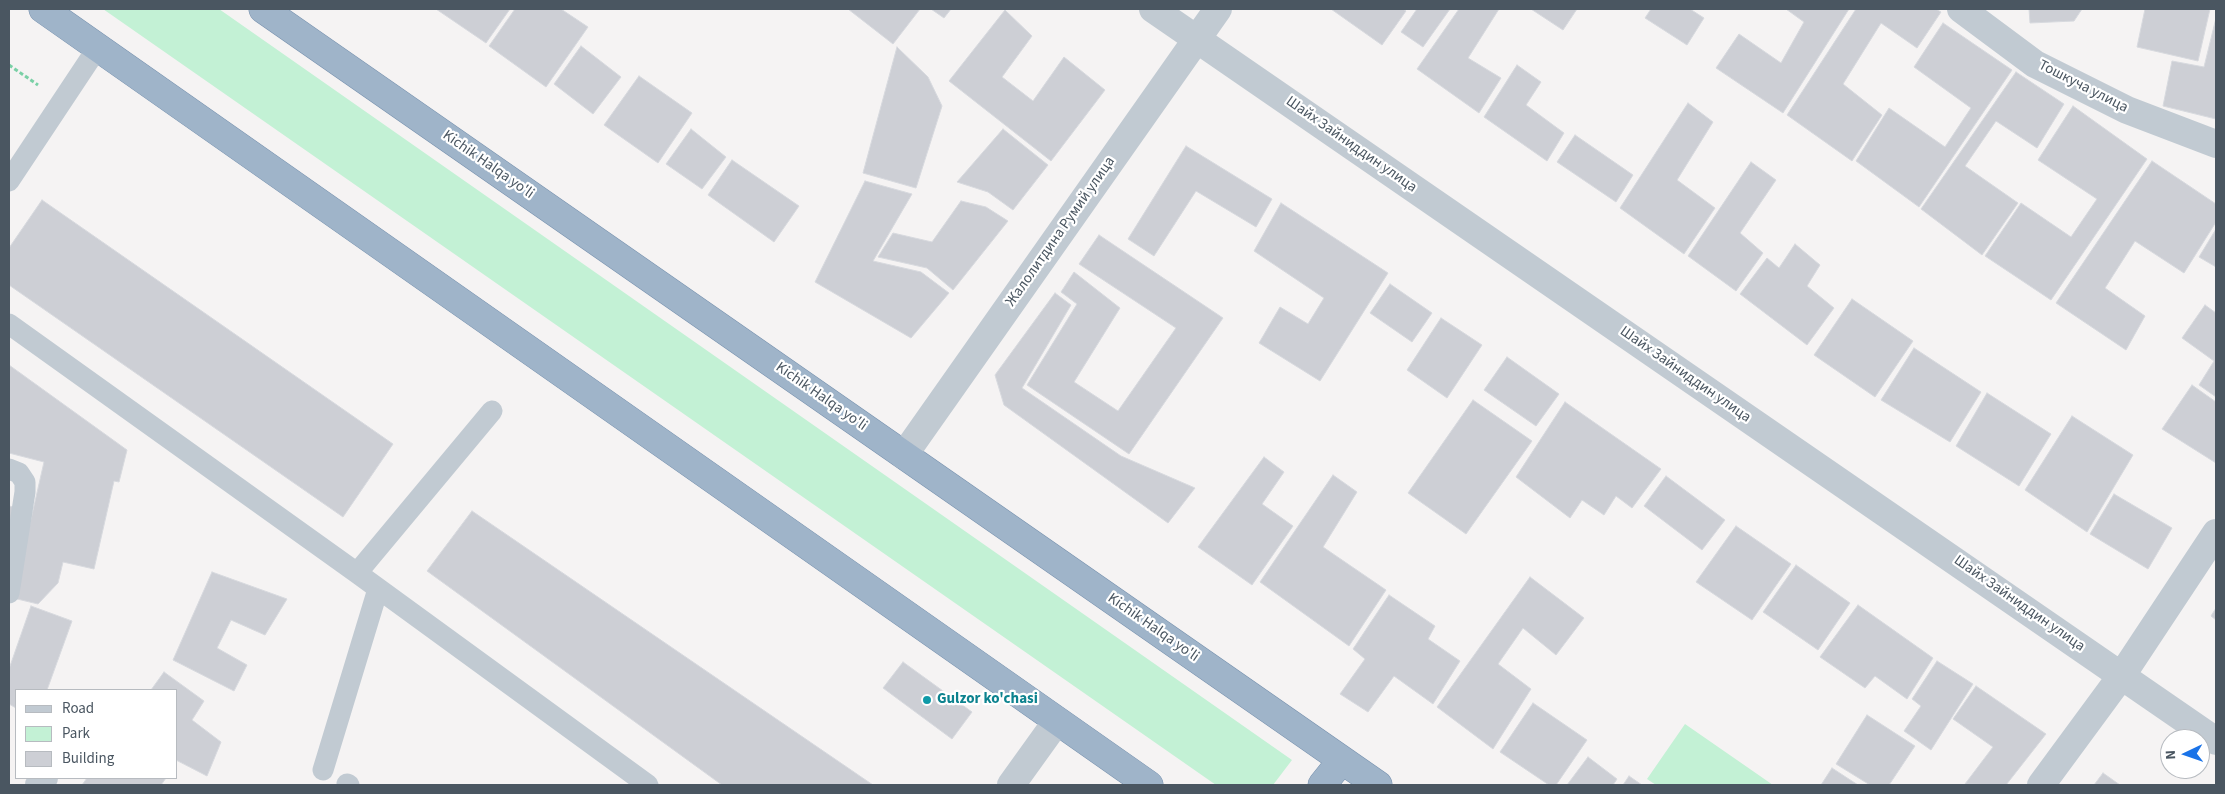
<!DOCTYPE html>
<html>
<head>
<meta charset="utf-8">
<style>
	body { margin:0 }
	#map { position:relative; width:2225px; height:794px; overflow:hidden; background:#f5f3f3; font-family:"Source Sans 3",sans-serif }
	canvas { display:block }
	.frame { position:absolute; inset:0; border:10px solid #4a5661; pointer-events:none }
	.legend { position:absolute; left:15px; top:689px; width:162px; height:90px; box-sizing:border-box; background:#fff; border:1px solid #b7bbc0; margin:0; padding:6px 9px; list-style:none; font-size:15px; color:#4a5661 }
	.legend li { display:flex; align-items:center; gap:10px; height:25px }
	.legend b { width:25px; border:1px solid #b7bbc0 }
	.north { position:absolute; left:2160px; top:729px; width:50px; height:50px; box-sizing:border-box; background:#fff; border:1px solid #b7bbc0; border-radius:50%; rotate:267deg; font-size:14px; font-weight:700; line-height:20px; text-align:center; color:#4a5661 }
	.north::after { content:''; display:block; margin:auto; width:18px; height:22px; background:#1a73e8; clip-path:polygon(50% 0,100% 100%,50% 72%,0 100%) }
</style>
</head>
<body>
<div id="map">
<canvas width="2225" height="794"></canvas>
<div class="frame"></div>
<ul class="legend">
<li><b style="height:6px;background:#c1cad2"></b>Road</li>
<li><b style="height:14px;background:#c3f1d5"></b>Park</li>
<li><b style="height:14px;background:#cdcfd5"></b>Building</li>
</ul>
<div class="north">N</div>
</div>
<script>
const ctx = document.querySelector('canvas').getContext('2d');
ctx.lineJoin = 'round';
function fillPath(path, color) { ctx.fillStyle = color; ctx.fill(path, 'evenodd'); }
const shape = rows => new Path2D(rows.map(r => 'M' + r).join(''));
function strokePath(path, color, width, dash) { ctx.strokeStyle = color; ctx.lineWidth = width; ctx.lineCap = dash ? 'butt' : 'round'; ctx.setLineDash(dash || []); ctx.stroke(path); }
function label(font, color, halo, rows, align = 'center') {
  ctx.font = font + ' "Source Sans 3",sans-serif'; ctx.lineWidth = 4.5; ctx.setLineDash([]); ctx.textBaseline = 'middle'; ctx.strokeStyle = halo; ctx.fillStyle = color; for (const [text, x, y, turn = 0] of rows) {
    ctx.save(); ctx.translate(x, y); ctx.rotate((+turn || 0) * Math.PI / 180); ctx.textAlign = isNaN(turn) ? turn : align; if (halo) ctx.strokeText(text, 0, 0); ctx.fillText(text, 0, 0); ctx.restore();
  }
}
const green = shape([
	[103,9,219,9,1292,760,1273,785,1216,785],
	[1685,724,1773,785,1656,785,1647,779]
]);
const building = shape([
	[436,9,510,9,486,43,436,9],
	[515,9,561,9,588,27,546,87,489,46,515,9],
	[848,9,920,9,893,44,848,9],
	[931,9,951,9,944,18,931,9],
	[1331,9,1403,9,1406,11,1382,45,1331,9],
	[1417,9,1450,9,1423,47,1401,32,1417,9],
	[1459,9,1499,9,1468,58,1501,78,1479,113,1417,69,1459,9],
	[1531,9,1577,9,1563,30,1531,9],
	[1651,9,1690,9,1704,18,1687,45,1645,18,1651,9],
	[1786,9,1849,9,1783,113,1716,68,1739,34,1781,63,1804,22,1786,9],
	[1856,9,1936,9,1941,12,1917,48,1881,23,1843,84,1882,115,1852,161,1787,115,1856,9],
	[2029,9,2082,9,2074,21,2030,23,2029,9],
	[2145,9,2210,9,2198,61,2137,47,2145,9],
	[1005,10,1032,36,1002,77,1033,101,1064,57,1105,90,1051,161,949,81,1005,10],
	[2216,18,2216,119,2163,106,2172,61,2204,67,2216,18],
	[1943,23,2012,70,1919,207,1856,161,1889,108,1945,147,1971,108,1914,67,1943,23],
	[581,46,621,77,593,114,554,84,581,46],
	[897,47,928,77,942,106,916,188,863,173,897,47],
	[1517,65,1541,82,1526,105,1564,133,1547,161,1484,117,1517,65],
	[2016,72,2064,104,2037,148,1996,121,1965,166,2018,203,1982,255,1921,209,2016,72],
	[639,76,692,113,658,163,604,125,639,76],
	[1688,103,1713,122,1677,180,1715,208,1684,254,1620,208,1688,103],
	[2073,106,2147,159,2051,300,1985,256,2021,203,2071,237,2097,199,2038,160,2073,106],
	[691,129,726,157,702,189,666,164,691,129],
	[1003,129,1048,165,1013,210,988,192,957,182,1003,129],
	[1575,135,1633,175,1616,202,1557,162,1575,135],
	[1186,146,1272,199,1256,227,1196,191,1154,256,1128,239,1186,146],
	[732,160,799,206,774,242,708,195,732,160],
	[2152,161,2216,204,2216,222,2184,273,2135,241,2105,288,2145,316,2126,350,2056,303,2152,161],
	[1751,162,1776,180,1740,233,1763,253,1736,291,1688,256,1751,162],
	[865,181,912,194,873,261,921,272,949,293,911,338,815,282,865,181],
	[42,200,393,444,343,517,9,285,9,248,42,200],
	[961,201,986,207,1008,221,953,290,927,268,878,257,893,233,932,242,961,201],
	[1281,203,1388,273,1320,381,1259,343,1280,307,1308,324,1324,298,1254,251,1281,203],
	[2216,229,2216,267,2199,257,2216,229],
	[1099,235,1223,318,1129,454,1027,385,1077,304,1061,292,1074,272,1120,308,1074,382,1118,411,1176,328,1079,264,1099,235],
	[1795,244,1820,265,1807,286,1834,308,1807,345,1740,294,1767,258,1779,268,1795,244],
	[1390,284,1432,313,1412,342,1370,313,1390,284],
	[1055,293,1071,305,1022,388,1121,456,1195,488,1168,523,1004,405,995,375,1055,293],
	[1852,299,1913,341,1875,397,1814,355,1852,299],
	[2205,305,2216,313,2216,397,2199,385,2214,361,2182,338,2205,305],
	[1441,318,1482,345,1447,398,1407,370,1441,318],
	[1914,348,1981,392,1950,442,1881,400,1914,348],
	[1507,357,1559,394,1536,426,1484,390,1507,357],
	[9,365,127,450,119,482,114,481,94,569,63,562,58,583,38,604,13,598,44,462,9,453,9,365],
	[2192,385,2216,402,2216,463,2162,429,2192,385],
	[1987,393,2051,434,2019,486,1956,446,1987,393],
	[1473,400,1532,441,1466,534,1408,493,1473,400],
	[1565,402,1661,469,1632,508,1616,496,1604,515,1582,500,1570,518,1516,477,1565,402],
	[2072,416,2133,455,2087,532,2025,490,2072,416],
	[1264,457,1284,472,1262,504,1293,526,1252,585,1198,547,1264,457],
	[1333,475,1357,492,1323,547,1386,590,1349,646,1260,582,1333,475],
	[1666,476,1725,520,1702,550,1644,506,1666,476],
	[2114,494,2172,528,2148,569,2090,534,2114,494],
	[9,506,13,507,9,535,9,506],
	[472,511,873,785,722,785,427,571,472,511],
	[1736,526,1791,564,1752,620,1696,582,1736,526],
	[1796,565,1850,603,1818,650,1763,612,1796,565],
	[212,572,287,599,265,635,231,620,217,648,247,665,234,691,173,660,212,572],
	[1530,577,1584,618,1556,655,1523,628,1498,664,1531,689,1493,749,1437,707,1530,577],
	[1389,595,1435,626,1428,639,1460,661,1433,704,1394,676,1368,712,1340,694,1365,659,1353,649,1389,595],
	[1858,605,1933,658,1907,699,1875,676,1865,688,1820,657,1858,605],
	[31,606,72,621,47,690,16,690,16,708,9,704,9,669,31,606],
	[2216,608,2216,620,2211,616,2216,608],
	[1937,661,1973,684,1931,750,1904,731,1921,706,1912,699,1937,661],
	[903,662,972,712,952,739,883,688,903,662],
	[164,672,204,701,192,720,221,742,207,776,176,760,176,690,151,690,164,672],
	[1976,686,2046,734,2006,785,1965,784,1993,747,1953,719,1976,686],
	[1533,703,1587,740,1556,785,1549,785,1500,752,1533,703],
	[1867,715,1915,746,1889,785,1870,785,1836,764,1867,715],
	[1588,757,1617,779,1613,785,1567,785,1588,757],
	[1832,768,1858,785,1821,785,1832,768],
	[2103,773,2120,785,2094,785,2103,773],
	[1629,776,1642,785,1623,785,1629,776],
	[87,778,166,778,161,785,82,785,87,778]
]);
const path = shape([
	[9,65,38,85]
]);
const service = shape([
	[9,181,98,47],
	[9,324,357,573,648,785],
	[9,469,19,473,25,482,25,492,9,593],
	[357,573,492,411],
	[323,770,378,589],
	[347,784,349,785]
]);
const minor = shape([
	[1153,9,2216,741],
	[1961,9,2035,64,2127,110,2216,144],
	[904,455,1218,9],
	[39,785,44,778],
	[1011,785,1057,721],
	[2041,785,2122,675,2216,533]
]);
const trunk = shape([
	[43,9,1149,785],
	[263,9,1378,785],
	[1322,785,1342,760]
]);
const markers = [
	[927,700,5,"#0f9aa8"]
];
const streetNames = [
	["Тошкуча улица",2083,87,27],
	["Шайх Зайниддин улица",1351,145,35],
	["Kichik Halqa yo'li",488,165,35],
	["Жалолитдина Румий улица",1061,232,-55],
	["Шайх Зайниддин улица",1685,375,35],
	["Kichik Halqa yo'li",821,397,35],
	["Шайх Зайниддин улица",2019,604,35],
	["Kichik Halqa yo'li",1153,628,35]
];
const cultureNames = [
	["Gulzor ko'chasi",937,700]
];
fillPath(green, '#c3f1d5');
fillPath(building, '#cdcfd5');
strokePath(building, '#d7d9de', 1);
strokePath(trunk, '#7690ad', 29);
strokePath(path, '#7ad0a6', 3, [4, 2.5]);
strokePath(service, '#c1cad2', 21);
strokePath(minor, '#c1cad2', 28);
strokePath(trunk, '#9fb4c9', 28);
for (const [x, y, r, color] of markers) { const dot = new Path2D(); dot.arc(x, y, r, 0, 2 * Math.PI); ctx.fillStyle = color; ctx.fill(dot); strokePath(dot, '#fff', 2); }
label('15px', '#4a5661', '#fff', streetNames);
label('bold 15px', '#0d838f', '#fff', cultureNames, 'left');
</script>
</body>
</html>
